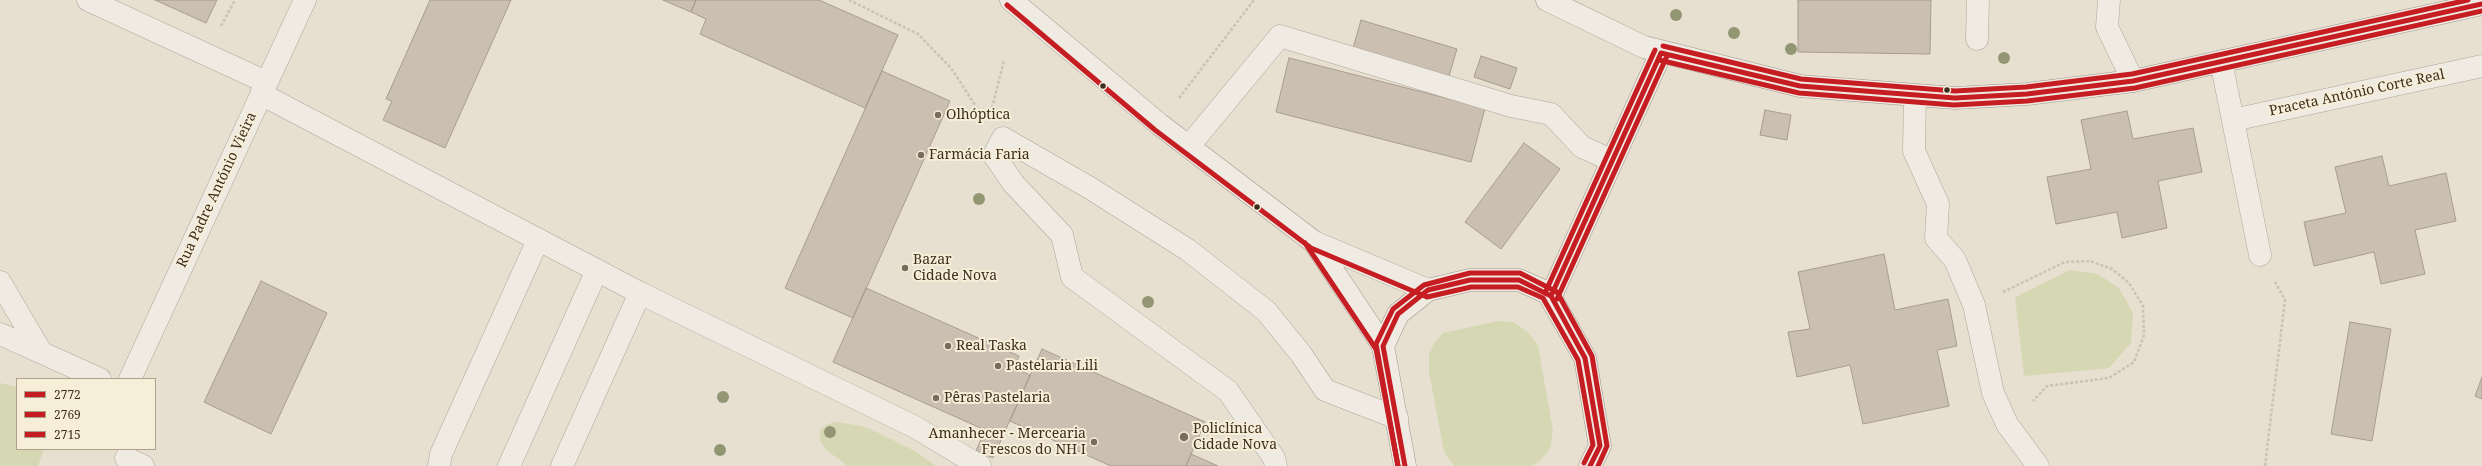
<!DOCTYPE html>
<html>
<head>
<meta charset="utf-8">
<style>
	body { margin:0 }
	#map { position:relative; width:2482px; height:466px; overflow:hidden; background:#e7e0d1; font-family:"Noto Serif",serif }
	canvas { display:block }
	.legend { position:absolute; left:16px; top:378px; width:140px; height:72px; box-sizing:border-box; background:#f7eed8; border:1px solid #ada18e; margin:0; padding:5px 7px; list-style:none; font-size:12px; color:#3d2e20 }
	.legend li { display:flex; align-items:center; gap:8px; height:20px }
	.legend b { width:20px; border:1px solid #ada18e }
</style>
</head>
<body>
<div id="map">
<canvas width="2482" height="466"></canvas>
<ul class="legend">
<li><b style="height:5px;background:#c61d23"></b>2772</li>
<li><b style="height:5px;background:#c61d23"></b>2769</li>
<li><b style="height:5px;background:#c61d23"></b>2715</li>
</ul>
</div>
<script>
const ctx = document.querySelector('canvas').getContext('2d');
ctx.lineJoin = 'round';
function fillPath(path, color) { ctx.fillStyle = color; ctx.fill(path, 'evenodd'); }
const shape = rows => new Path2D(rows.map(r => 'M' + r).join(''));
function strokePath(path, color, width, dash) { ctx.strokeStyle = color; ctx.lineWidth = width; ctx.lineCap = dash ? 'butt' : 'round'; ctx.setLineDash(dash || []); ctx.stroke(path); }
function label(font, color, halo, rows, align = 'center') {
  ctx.font = font + ' "Noto Serif",serif'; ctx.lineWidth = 4; ctx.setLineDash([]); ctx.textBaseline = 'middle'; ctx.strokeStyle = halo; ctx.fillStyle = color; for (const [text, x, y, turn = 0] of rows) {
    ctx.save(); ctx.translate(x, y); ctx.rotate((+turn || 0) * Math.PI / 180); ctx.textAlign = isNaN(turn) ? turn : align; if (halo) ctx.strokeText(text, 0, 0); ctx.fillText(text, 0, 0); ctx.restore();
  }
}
const green = shape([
	[2070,270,2098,274,2119,288,2133,313,2131,343,2109,368,2024,376,2015,297],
	[1498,321,1513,322,1528,332,1538,346,1553,430,1550,449,1540,461,1531,466,1454,466,1444,452,1429,372,1429,354,1434,343,1443,333],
	[0,383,17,387,17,449,44,449,38,466,0,466],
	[836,422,862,426,879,433,915,451,936,466,848,466,825,449,820,440,820,430,828,424]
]);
const building = shape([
	[155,0,217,0,206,23,155,0],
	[430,0,511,0,445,148,383,120,392,101,386,99,430,0],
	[663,0,696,0,691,12,663,0],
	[696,0,819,0,898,35,865,108,700,34,706,19,691,12,696,0],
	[1798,0,1931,0,1930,54,1798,52,1798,0],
	[1361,20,1457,49,1449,76,1353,48,1361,20],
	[1481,56,1517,68,1510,89,1474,77,1481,56],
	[1289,58,1485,108,1471,162,1276,112,1289,58],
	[882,71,950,101,853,318,785,288,882,71],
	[1765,110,1791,115,1787,140,1760,135,1765,110],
	[2127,111,2133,139,2193,128,2202,172,2158,181,2167,228,2122,238,2117,212,2056,224,2047,177,2091,169,2081,120,2127,111],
	[1524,143,1560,169,1501,249,1465,222,1524,143],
	[2382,156,2389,186,2446,173,2456,221,2415,230,2425,274,2381,284,2374,252,2314,266,2304,222,2346,213,2335,167,2382,156],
	[1884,254,1895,310,1948,299,1957,346,1937,350,1949,406,1863,424,1850,365,1797,377,1788,332,1810,329,1798,272,1884,254],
	[261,281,327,313,271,434,204,402,261,281],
	[866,288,1019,356,1014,368,1030,375,993,458,976,451,985,430,833,362,866,288],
	[2350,322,2391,329,2372,441,2331,434,2350,322],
	[1042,349,1205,422,1186,466,1111,466,1010,421,1042,349],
	[2482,377,2482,399,2475,396,2482,377],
	[1191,454,1218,466,1186,466,1191,454]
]);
const path = shape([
	[849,0,918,34,951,68,981,114],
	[221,26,235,0],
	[1179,98,1254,0],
	[992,108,1004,61],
	[2003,292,2065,262,2090,261,2112,269,2129,283,2143,306,2144,335,2134,362,2109,378,2047,386,2033,401],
	[2265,466,2285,300,2275,282]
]);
const lane = shape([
	[1977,39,1978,0],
	[1189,146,1280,36,1511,106,1551,114,1582,147,1611,160],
	[439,466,441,454,538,240],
	[509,466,597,270],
	[562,466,640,293]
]);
const street = shape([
	[88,0,266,82],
	[2109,0,2107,27,2133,81],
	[2221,61,2260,255],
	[261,94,640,293,915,427,980,466],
	[1915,96,1914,151,1938,204,1936,238,1955,260,1974,305,1993,393,2007,424,2038,466],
	[2233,120,2482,66],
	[0,282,40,350],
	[0,334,100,379],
	[130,379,305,0],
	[126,458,143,466],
	[1276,466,1274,458,1228,391,1072,277,1062,235,1013,183,994,155,1003,138,1090,188,1188,250,1266,311,1301,354,1325,390,1397,418]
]);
const secondary = shape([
	[1011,0,1159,124,1314,242,1428,290],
	[1547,0,1644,47,1800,86,1955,98,2027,94,2133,81,2482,4],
	[1314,242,1383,346,1405,466],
	[1551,296,1661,53],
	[1383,346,1398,314,1428,290,1470,280,1519,280,1548,293,1585,358,1600,446,1590,466]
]);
const bus1 = shape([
	[1661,53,1800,86,1955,98,2027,94,2133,81,2482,4],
	[1551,296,1661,53],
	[1405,466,1383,346,1398,314,1428,290,1470,280,1519,280,1551,296,1585,358,1600,446,1590,466]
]);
const bus2 = shape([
	[1007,5,1155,130,1311,248,1427,297,1471,287,1518,287,1543,298,1578,360,1593,445,1584,463],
	[1659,60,1799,93,1954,105,2027,101,2135,88,2482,11],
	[1305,243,1376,349,1398,466],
	[1557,299,1667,56]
]);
const bus3 = shape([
	[1663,46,1801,79,1955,91,2026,87,2132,74,2468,0],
	[1545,293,1655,50],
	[1398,466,1376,344,1393,309,1424,285,1470,273,1520,273,1557,292,1592,356,1607,446,1598,466]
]);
const trees = [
	[1676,15],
	[1734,33],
	[1791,49],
	[2004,58],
	[979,199],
	[1148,302],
	[723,397],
	[830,432],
	[720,450]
];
const markers = [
	[1103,86,3.5,"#3d2e20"],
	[1947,90,3.5,"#3d2e20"],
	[938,115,4,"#786c5e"],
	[921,155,4,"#786c5e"],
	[1257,207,3.5,"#3d2e20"],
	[905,268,4,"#786c5e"],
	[948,346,4,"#786c5e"],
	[998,366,4,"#786c5e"],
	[936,398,4,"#786c5e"],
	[1184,437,5,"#786c5e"],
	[1094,442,4,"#786c5e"]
];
const streetNames = [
	["Praceta António Corte Real",2357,93,-12],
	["Rua Padre António Vieira",217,190,-65]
];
const poiNames = [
	["Olhóptica",946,115],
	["Farmácia Faria",929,155],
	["Bazar",913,260],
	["Cidade Nova",913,276],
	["Real Taska",956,346],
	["Pastelaria Lili",1006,366],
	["Pêras Pastelaria",944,398],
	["Policlínica",1193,429],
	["Cidade Nova",1193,445],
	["Amanhecer - Mercearia",1086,434,"right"],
	["Frescos do NH I",1086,450,"right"]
];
fillPath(green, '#d6d7b3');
fillPath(building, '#cbbfb2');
strokePath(building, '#a89c90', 1);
strokePath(lane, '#ada599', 23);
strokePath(street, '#ada599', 23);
strokePath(secondary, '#9c958a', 23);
strokePath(path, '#c8c2b9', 2.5, [3, 2]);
strokePath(lane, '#efebe3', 22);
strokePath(street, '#efebe3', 22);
strokePath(secondary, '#efebe3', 22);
strokePath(bus1, '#c61d23', 5);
strokePath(bus2, '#c61d23', 5);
strokePath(bus3, '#c61d23', 5);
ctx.fillStyle = '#929673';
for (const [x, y] of trees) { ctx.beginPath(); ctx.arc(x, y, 6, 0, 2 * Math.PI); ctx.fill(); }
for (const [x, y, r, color] of markers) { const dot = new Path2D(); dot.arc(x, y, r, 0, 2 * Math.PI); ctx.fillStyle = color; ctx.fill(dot); strokePath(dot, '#f7eed8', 1.5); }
label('14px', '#3d2e20', '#f7eed8', streetNames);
label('14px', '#3d2e20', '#f7eed8', poiNames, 'left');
</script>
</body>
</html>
